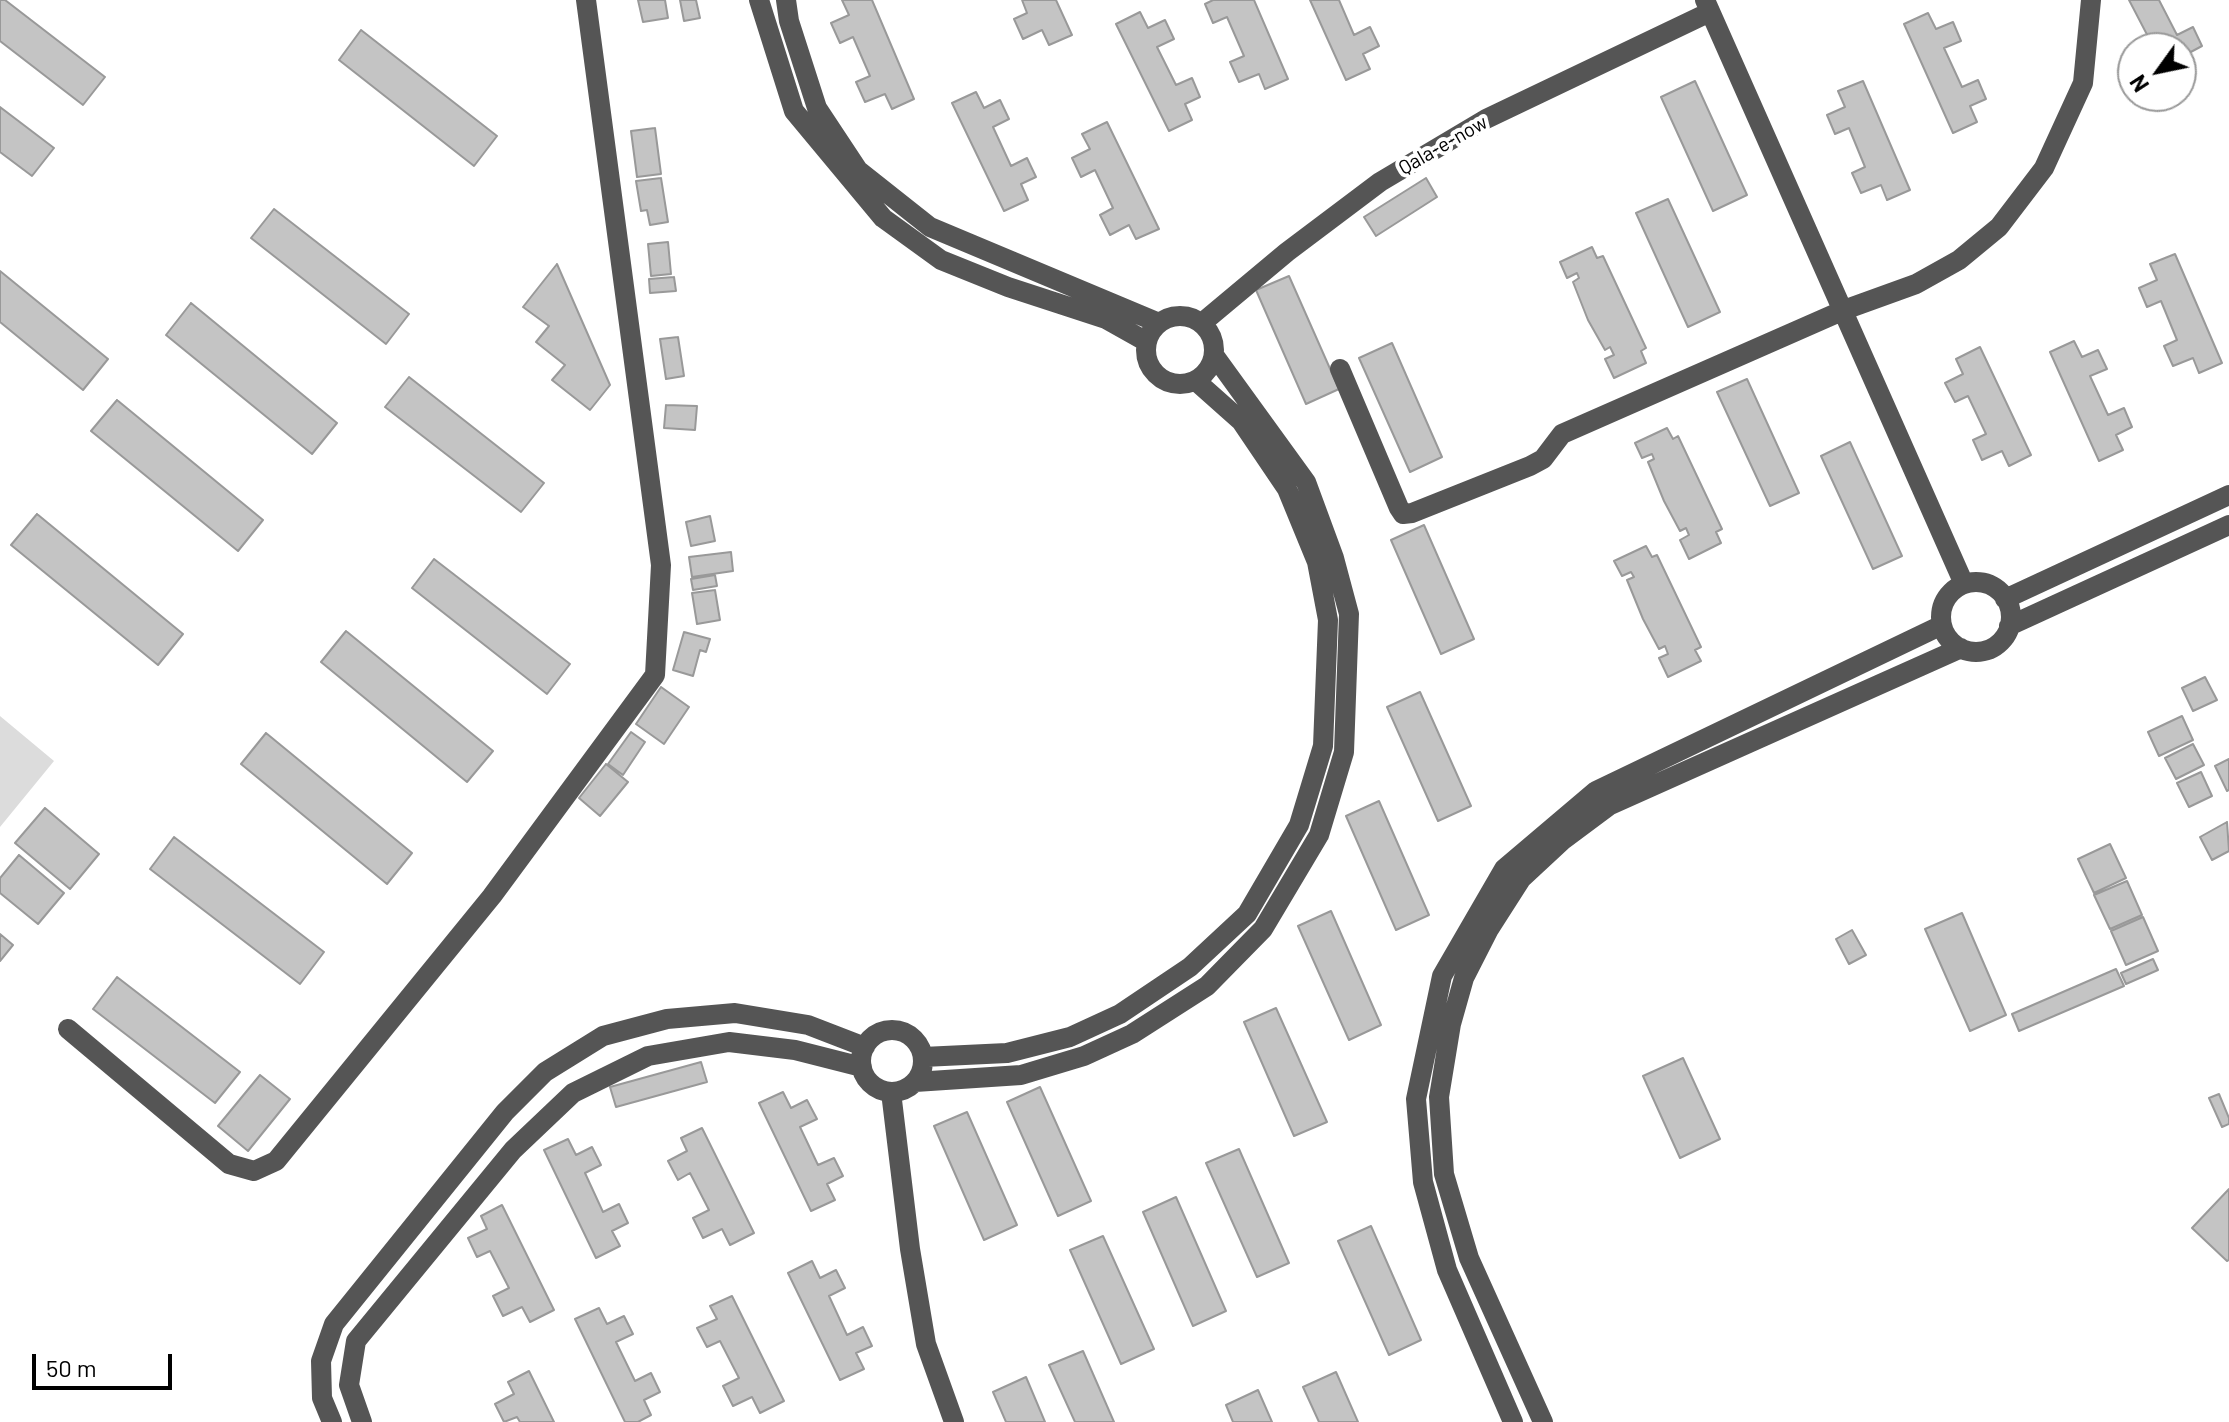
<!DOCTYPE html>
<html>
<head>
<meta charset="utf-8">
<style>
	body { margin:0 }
	#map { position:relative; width:2229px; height:1422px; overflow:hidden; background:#fff; font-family:Barlow,sans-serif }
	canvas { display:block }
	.north { position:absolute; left:2117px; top:32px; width:80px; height:80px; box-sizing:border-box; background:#fff; border:2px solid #999; border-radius:50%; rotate:237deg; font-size:22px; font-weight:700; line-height:32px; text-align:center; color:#000 }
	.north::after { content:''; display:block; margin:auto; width:28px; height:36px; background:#000; clip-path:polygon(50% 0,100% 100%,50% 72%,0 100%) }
	.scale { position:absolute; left:32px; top:1354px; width:140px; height:36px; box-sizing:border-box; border:4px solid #000; border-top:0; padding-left:10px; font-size:24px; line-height:28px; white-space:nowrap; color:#000; -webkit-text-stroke:6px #fff; paint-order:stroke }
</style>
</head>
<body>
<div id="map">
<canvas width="2229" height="1422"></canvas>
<div class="north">N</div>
<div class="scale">50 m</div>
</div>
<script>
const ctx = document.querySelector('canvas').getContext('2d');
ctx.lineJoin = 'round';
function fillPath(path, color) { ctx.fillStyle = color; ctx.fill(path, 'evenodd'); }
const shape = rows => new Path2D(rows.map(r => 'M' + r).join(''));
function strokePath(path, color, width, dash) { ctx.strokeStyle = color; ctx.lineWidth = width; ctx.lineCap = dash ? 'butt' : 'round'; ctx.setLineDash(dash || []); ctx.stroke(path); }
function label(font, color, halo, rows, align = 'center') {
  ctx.font = font + ' Barlow,sans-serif'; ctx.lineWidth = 8; ctx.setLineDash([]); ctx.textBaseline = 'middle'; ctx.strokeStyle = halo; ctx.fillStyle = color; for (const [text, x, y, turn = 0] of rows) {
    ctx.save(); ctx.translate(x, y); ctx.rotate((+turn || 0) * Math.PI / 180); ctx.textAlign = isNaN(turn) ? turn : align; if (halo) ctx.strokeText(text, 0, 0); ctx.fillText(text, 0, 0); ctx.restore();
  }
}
const green = shape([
	[0,716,54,761,0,827]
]);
const building = shape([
	[0,0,5,0,105,77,83,105,0,41,0,0],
	[638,0,665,0,668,18,643,22,638,0],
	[680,0,696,0,700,18,684,21,680,0],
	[842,0,872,0,914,99,892,109,885,94,865,102,856,82,870,76,853,37,840,43,831,23,849,15,842,0],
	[1022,0,1056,0,1072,35,1049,45,1042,30,1023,39,1014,19,1027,13,1022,0],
	[1213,0,1254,0,1288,79,1265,89,1259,74,1239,82,1230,62,1244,56,1227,17,1213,23,1205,4,1213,0],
	[1310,0,1339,0,1354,35,1370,27,1379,46,1363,54,1370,69,1346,80,1310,0],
	[2129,0,2159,0,2177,35,2193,27,2202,46,2187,54,2194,69,2181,76,2181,48,2154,48,2129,0],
	[1140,12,1148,28,1165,20,1174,39,1157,47,1176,85,1192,78,1200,97,1185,104,1192,120,1169,131,1116,24,1140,12],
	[1928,13,1936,29,1953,22,1961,41,1944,48,1962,87,1978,80,1986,99,1970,106,1977,122,1953,133,1904,24,1928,13],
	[361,30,497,136,474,166,339,60,361,30],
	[1695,81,1747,195,1713,211,1661,97,1695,81],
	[1863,81,1910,190,1887,200,1881,185,1861,193,1852,173,1865,167,1849,128,1835,134,1827,115,1845,107,1838,91,1863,81],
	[976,92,984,108,1000,100,1009,119,993,127,1011,166,1027,158,1036,177,1021,184,1028,200,1004,211,952,103,976,92],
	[0,107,54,148,32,176,0,152,0,107],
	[1107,122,1159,229,1136,239,1129,225,1110,235,1100,215,1113,208,1095,170,1081,177,1072,158,1090,149,1082,134,1107,122],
	[655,128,661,174,637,177,631,131,655,128],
	[661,178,668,222,650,225,647,210,641,211,636,181,661,178],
	[1426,178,1437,197,1376,236,1364,217,1426,178],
	[1668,199,1720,312,1688,327,1636,213,1668,199],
	[274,209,409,314,386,344,251,238,274,209],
	[668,242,671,274,651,276,648,244,668,242],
	[1592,247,1597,258,1603,256,1646,348,1641,351,1646,363,1614,378,1605,359,1614,355,1610,347,1605,350,1588,320,1573,282,1579,278,1577,273,1567,278,1560,262,1592,247],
	[2175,254,2222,363,2199,373,2193,358,2173,366,2164,346,2177,340,2161,301,2147,307,2139,288,2157,280,2150,264,2175,254],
	[557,264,610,385,590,410,552,380,565,365,536,342,549,326,523,307,557,264],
	[0,271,108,359,83,390,0,322,0,271],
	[1289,276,1339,389,1306,404,1256,290,1289,276],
	[674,277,676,291,650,293,649,279,674,277],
	[191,303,337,423,312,454,166,335,191,303],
	[678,337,684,376,666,379,660,339,678,337],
	[2074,341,2082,357,2098,350,2107,369,2090,376,2108,415,2124,408,2132,427,2116,435,2123,450,2099,461,2050,352,2074,341],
	[1392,343,1442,457,1410,472,1359,358,1392,343],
	[1980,347,2031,455,2009,466,2002,451,1982,460,1973,440,1986,434,1968,396,1955,402,1945,383,1963,374,1956,359,1980,347],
	[409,377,544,483,521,512,385,407,409,377],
	[1747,379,1799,493,1770,506,1717,392,1747,379],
	[117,400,263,520,238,551,91,431,117,400],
	[666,405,697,406,695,430,664,428,666,405],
	[1667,428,1673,439,1678,436,1722,529,1716,532,1721,543,1689,559,1680,540,1689,535,1686,528,1680,531,1664,501,1648,462,1654,459,1652,454,1642,458,1635,443,1667,428],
	[1850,442,1902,556,1873,569,1821,456,1850,442],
	[37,514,183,634,158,665,11,545,37,514],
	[710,516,715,541,691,546,686,522,710,516],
	[1424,525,1474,639,1441,654,1391,540,1424,525],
	[1646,546,1652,557,1657,555,1701,647,1695,650,1701,661,1668,677,1659,658,1668,654,1665,646,1659,649,1643,619,1627,580,1634,577,1631,572,1622,576,1614,561,1646,546],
	[731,552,733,571,692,577,689,557,731,552],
	[434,559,570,664,547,694,412,588,434,559],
	[715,575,717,586,693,590,691,579,715,575],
	[715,590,720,620,697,624,692,593,715,590],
	[346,631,493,751,467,782,321,662,346,631],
	[684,632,710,639,706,652,700,650,693,676,673,670,684,632],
	[2205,677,2217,700,2193,711,2182,688,2205,677],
	[661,687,689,707,664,744,636,724,661,687],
	[1420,692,1471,806,1438,821,1387,707,1420,692],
	[2182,716,2193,740,2159,756,2148,732,2182,716],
	[631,732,645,742,623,775,608,764,631,732],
	[266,733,412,853,387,884,241,764,266,733],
	[2193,744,2204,765,2176,779,2165,758,2193,744],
	[2229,759,2229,790,2227,791,2215,766,2229,759],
	[606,764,628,782,600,816,579,798,606,764],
	[2201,772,2212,796,2189,807,2177,783,2201,772],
	[1379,801,1429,915,1396,930,1346,816,1379,801],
	[45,808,99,854,70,889,15,843,45,808],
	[2227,822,2229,851,2212,860,2200,837,2227,822],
	[174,837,324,952,300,984,150,869,174,837],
	[2110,844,2126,878,2094,893,2078,859,2110,844],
	[19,855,64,893,38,924,0,893,0,878,19,855],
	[2127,881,2142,915,2110,929,2094,895,2127,881],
	[1331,911,1381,1025,1349,1040,1298,926,1331,911],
	[1962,913,2006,1015,1970,1031,1925,929,1962,913],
	[2143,917,2158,951,2126,965,2111,931,2143,917],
	[1852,930,1866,955,1849,964,1836,939,1852,930],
	[0,934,13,945,0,961,0,934],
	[2153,959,2158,970,2126,984,2121,973,2153,959],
	[2116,969,2124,986,2019,1031,2012,1014,2116,969],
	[117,977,240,1072,215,1103,93,1009,117,977],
	[1276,1008,1327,1122,1294,1136,1244,1022,1276,1008],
	[1683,1058,1720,1139,1680,1158,1643,1076,1683,1058],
	[701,1062,707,1082,616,1107,610,1087,701,1062],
	[260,1075,290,1099,248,1151,218,1126,260,1075],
	[1040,1087,1091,1201,1058,1216,1007,1102,1040,1087],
	[783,1092,791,1108,807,1100,817,1119,800,1127,818,1165,834,1158,843,1176,827,1184,835,1200,811,1211,759,1103,783,1092],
	[2219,1094,2229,1118,2229,1124,2222,1127,2209,1098,2219,1094],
	[967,1112,1017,1225,984,1240,934,1126,967,1112],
	[702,1128,754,1233,730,1245,722,1229,703,1238,693,1218,709,1210,690,1173,678,1180,668,1161,687,1151,681,1138,702,1128],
	[568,1139,576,1155,592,1147,601,1165,585,1173,603,1212,619,1204,628,1223,612,1231,620,1246,596,1258,544,1150,568,1139],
	[1239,1149,1289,1263,1257,1277,1206,1163,1239,1149],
	[2229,1189,2229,1260,2227,1261,2192,1228,2229,1189],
	[1176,1197,1226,1311,1193,1326,1143,1212,1176,1197],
	[502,1205,554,1310,530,1322,522,1307,503,1316,493,1296,509,1288,490,1251,477,1257,468,1238,487,1229,481,1216,502,1205],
	[1371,1226,1421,1340,1389,1355,1338,1241,1371,1226],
	[1103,1236,1154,1349,1121,1364,1070,1250,1103,1236],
	[812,1261,820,1278,836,1270,845,1288,829,1296,847,1335,863,1327,872,1346,856,1353,864,1369,840,1380,788,1273,812,1261],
	[732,1296,784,1401,760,1413,752,1397,733,1406,723,1386,739,1378,720,1341,707,1347,697,1328,717,1319,710,1306,732,1296],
	[599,1308,607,1324,624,1316,633,1334,616,1342,635,1381,651,1373,660,1392,644,1400,651,1415,638,1422,625,1422,575,1319,599,1308],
	[1083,1351,1114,1422,1075,1422,1049,1365,1083,1351],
	[529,1371,554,1422,520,1422,517,1417,504,1422,495,1404,514,1394,508,1382,529,1371],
	[1336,1372,1358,1422,1319,1422,1303,1387,1336,1372],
	[1026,1377,1045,1422,1006,1422,993,1392,1026,1377],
	[1258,1390,1272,1422,1233,1422,1226,1405,1258,1390]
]);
const minor = shape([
	[759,0,794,111,883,218,941,260,1008,287,1106,319,1147,342],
	[786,0,789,21,817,108,858,170,930,227,1159,323],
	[1705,0,1964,584],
	'1146 350a34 34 0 1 1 68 0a34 34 0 1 1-68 0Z',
	[1202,323,1287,252,1380,182,1486,119,1710,12],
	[1340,369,1399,508,1403,514,1412,513,1530,466,1543,459,1562,434,1844,310,1916,284,1959,260,1999,227,2044,168,2083,83,2091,0],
	'1941 617a35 35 0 1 1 70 0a35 35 0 1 1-70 0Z',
	[2005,599,2229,495],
	[2009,626,2229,525],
	[68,1029,229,1164,254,1171,276,1161,492,896,655,675,661,565,586,0],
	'861 1061a31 31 0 1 1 62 0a31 31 0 1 1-62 0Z',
	[923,1057,1007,1053,1070,1037,1120,1014,1190,967,1247,914,1299,825,1323,746,1328,620,1317,562,1287,489,1241,421,1196,381],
	[915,1082,1021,1075,1084,1056,1132,1034,1207,986,1263,929,1319,835,1344,752,1349,614,1334,558,1306,482,1214,355],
	[891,1092,910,1249,926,1344,954,1422],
	[332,1422,322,1398,321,1361,334,1324,505,1112,545,1072,603,1036,667,1019,735,1013,808,1025,865,1047],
	[362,1422,349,1385,356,1341,513,1150,573,1093,648,1056,729,1042,795,1050,862,1067],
	[1513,1422,1447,1270,1423,1182,1416,1099,1442,976,1504,869,1596,791,1942,625],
	[1543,1422,1469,1258,1444,1174,1439,1097,1451,1024,1464,978,1489,929,1521,879,1563,840,1610,805,1961,648]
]);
const streetNames = [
	["Qala-e-now",1443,145,-30]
];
fillPath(green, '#dcdcdc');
fillPath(building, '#c4c4c4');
strokePath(building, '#999', 2);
strokePath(minor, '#555', 20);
label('20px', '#000', '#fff', streetNames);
</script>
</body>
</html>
